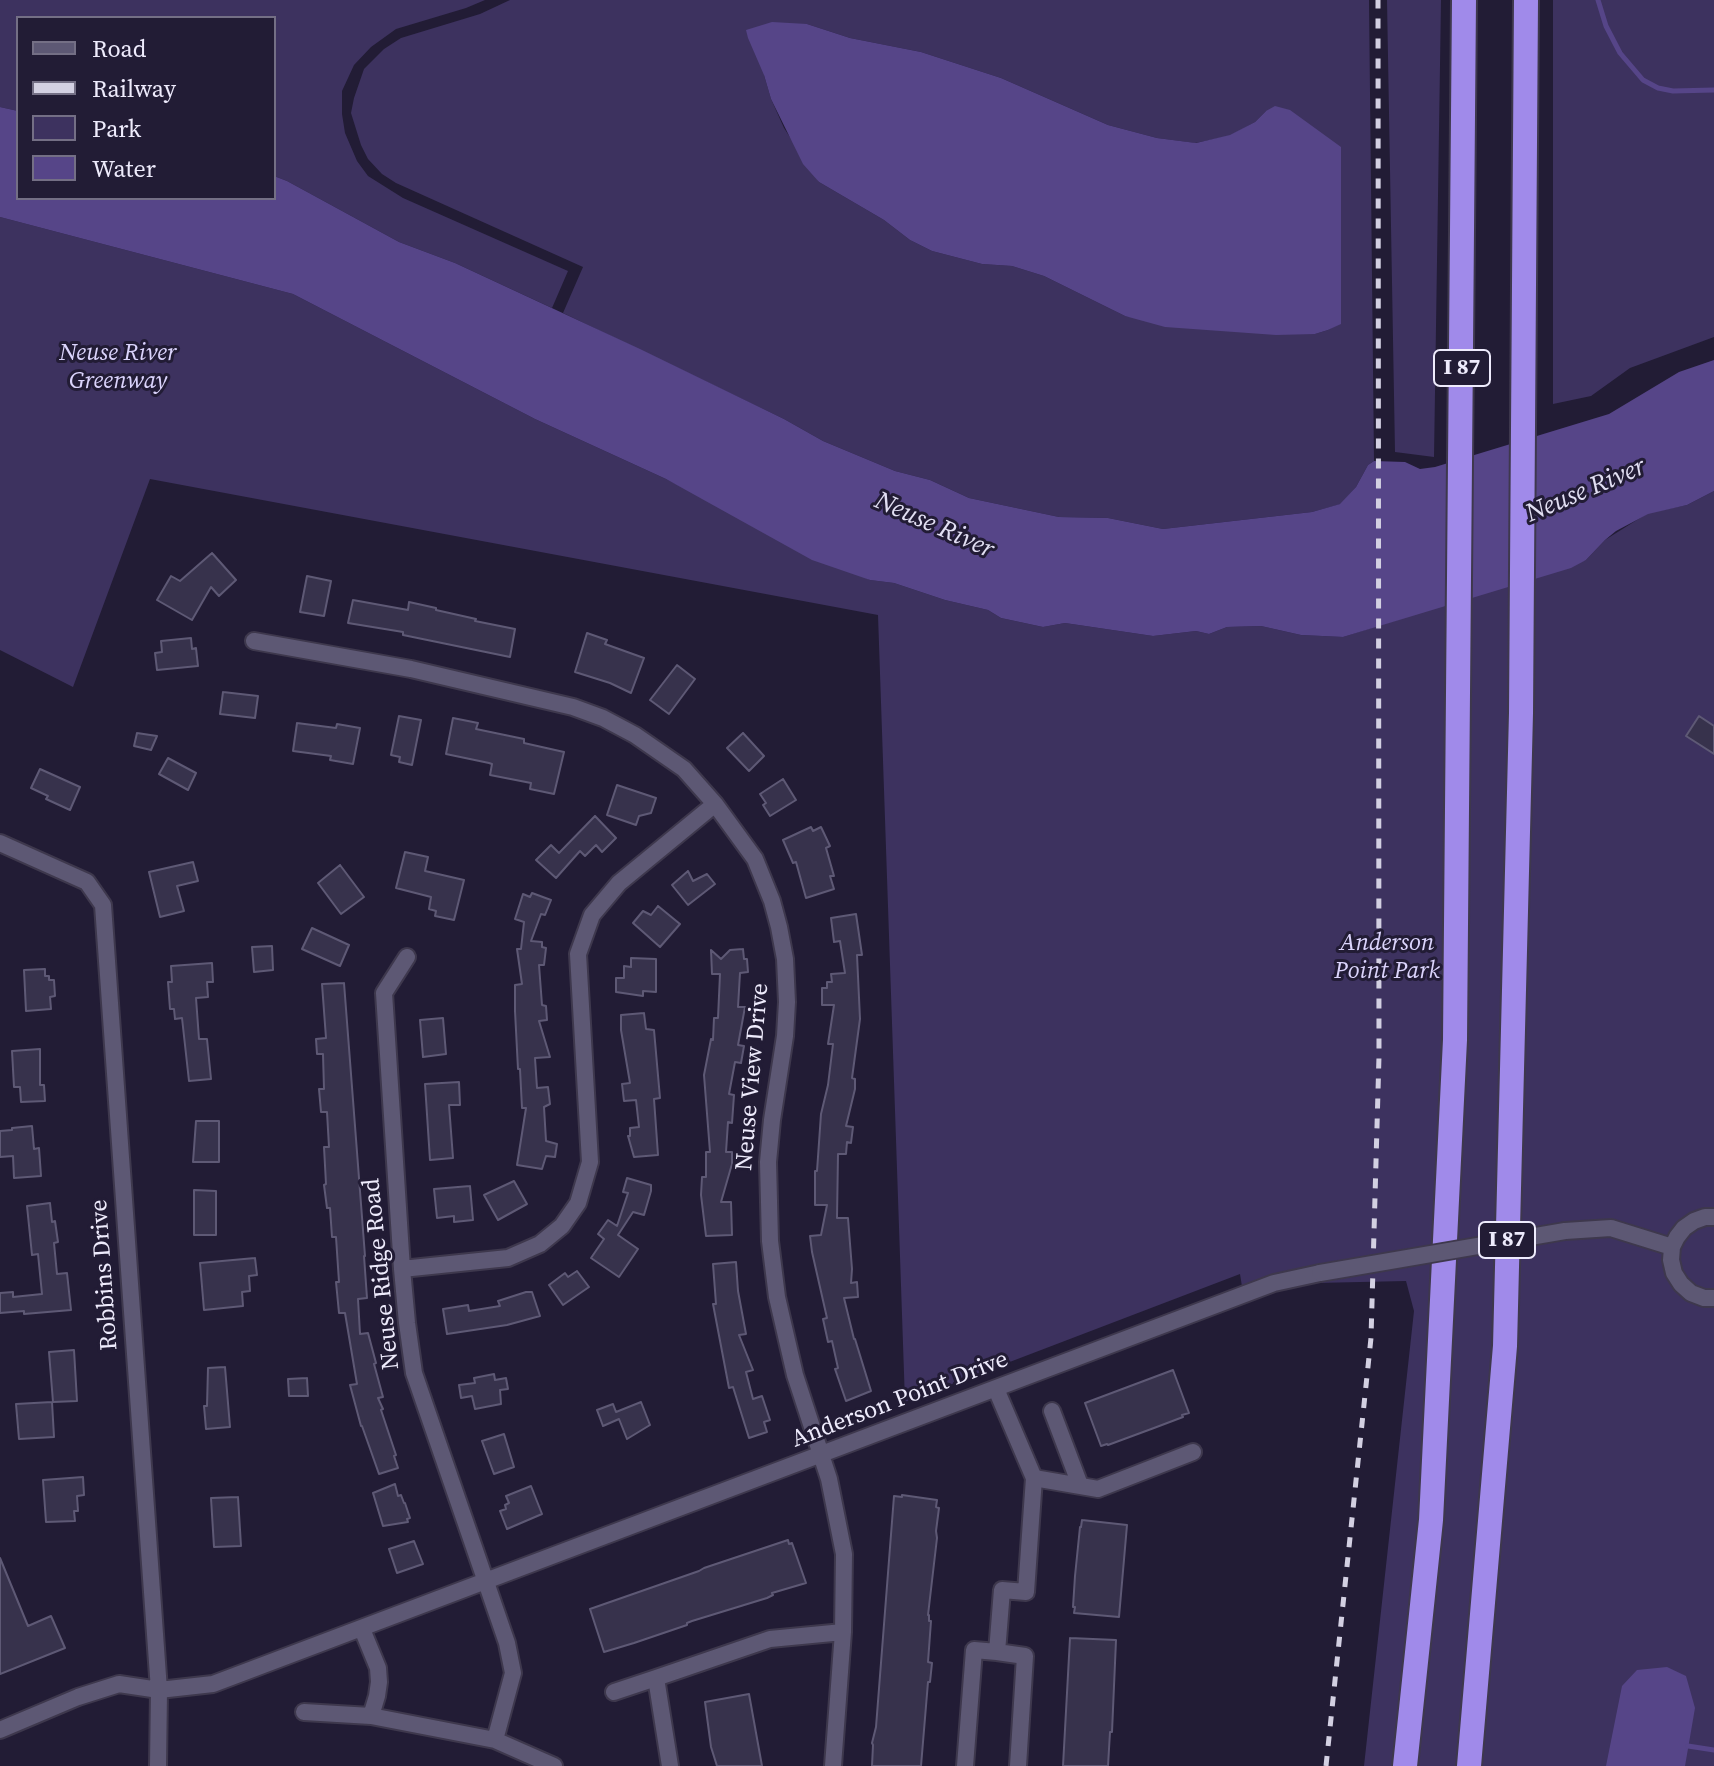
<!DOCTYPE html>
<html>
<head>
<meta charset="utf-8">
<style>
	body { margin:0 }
	#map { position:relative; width:1714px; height:1766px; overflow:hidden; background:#221c35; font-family:"Source Serif 4",serif }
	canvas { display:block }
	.legend { position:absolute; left:16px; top:16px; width:260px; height:184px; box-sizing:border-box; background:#221c35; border:2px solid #746f85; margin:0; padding:10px 14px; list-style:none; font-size:24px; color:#eeebfc }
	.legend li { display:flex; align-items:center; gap:16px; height:40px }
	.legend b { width:40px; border:2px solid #746f85 }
</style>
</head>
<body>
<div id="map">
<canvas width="1714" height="1766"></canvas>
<ul class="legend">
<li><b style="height:10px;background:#5d5874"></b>Road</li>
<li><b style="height:10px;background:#d3d0e2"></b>Railway</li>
<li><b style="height:22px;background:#3d325f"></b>Park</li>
<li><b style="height:22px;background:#564588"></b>Water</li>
</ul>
</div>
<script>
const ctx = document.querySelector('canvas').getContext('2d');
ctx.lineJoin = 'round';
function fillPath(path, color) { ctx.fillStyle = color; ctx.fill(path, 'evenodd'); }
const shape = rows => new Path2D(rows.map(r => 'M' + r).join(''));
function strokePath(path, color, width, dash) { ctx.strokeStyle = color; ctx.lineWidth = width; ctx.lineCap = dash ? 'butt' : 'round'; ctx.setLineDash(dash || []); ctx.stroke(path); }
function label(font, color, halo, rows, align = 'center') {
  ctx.font = font + ' "Source Serif 4",serif'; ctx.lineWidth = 6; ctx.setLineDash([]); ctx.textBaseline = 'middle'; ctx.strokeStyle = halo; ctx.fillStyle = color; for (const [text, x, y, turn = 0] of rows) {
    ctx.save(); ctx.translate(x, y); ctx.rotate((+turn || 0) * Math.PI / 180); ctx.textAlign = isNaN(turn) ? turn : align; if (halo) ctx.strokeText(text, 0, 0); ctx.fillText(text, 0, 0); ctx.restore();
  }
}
const green = shape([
	[0,0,485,0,466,8,396,29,371,47,354,65,342,91,342,114,345,133,357,161,368,176,403,198,568,271,552,308,455,263,399,242,287,181,274,176,274,18,18,18,18,111,0,107],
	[510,0,1369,0,1374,461,1368,465,1356,487,1341,504,1312,512,1163,529,1108,518,1059,517,969,498,930,480,895,471,823,441,784,419,563,313,583,267,396,183,382,174,368,159,361,145,351,113,354,98,364,69,384,49,401,38,480,14],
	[807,24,850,38,921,52,1001,78,1108,125,1157,138,1195,143,1230,136,1255,122,1266,111,1341,323,1328,330,1315,334,1125,316,1044,276,1012,266,982,264,932,251,910,240,884,220,819,182,784,128,771,99,764,75],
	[1387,0,1441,0,1434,457,1395,452],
	[1553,0,1714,0,1714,337,1630,368,1591,396,1553,404],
	[0,217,293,294,535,419,666,479,870,580,894,583,945,600,988,610,1001,618,1043,627,1065,623,1153,636,1196,631,1209,634,1227,627,1261,626,1301,635,1343,637,1586,560,1605,540,1648,513,1687,505,1714,491,1714,1766,1364,1766,1414,1311,1406,1281,1315,1283,1244,1299,1240,1274,905,1402,878,615,150,479,73,687,0,650]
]);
const water = shape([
	[772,22,807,24,850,38,921,52,1001,78,1108,125,1157,138,1196,143,1230,135,1255,122,1266,111,1275,106,1290,110,1341,147,1341,324,1328,330,1315,334,1276,335,1165,327,1125,316,1044,276,1012,266,982,264,932,251,910,240,884,220,819,182,803,164,771,99,764,75,748,38,746,30],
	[0,107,18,111,18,198,274,198,274,176,287,181,399,242,455,263,640,349,784,419,823,441,895,471,930,480,969,498,1059,517,1108,518,1163,529,1312,512,1340,504,1356,487,1368,465,1374,461,1405,462,1420,469,1435,467,1609,414,1679,372,1714,360,1714,491,1687,505,1648,514,1616,531,1605,540,1586,560,1571,568,1343,637,1301,635,1261,626,1227,627,1209,634,1196,631,1153,636,1065,623,1043,627,1001,618,988,610,945,600,894,583,870,580,812,560,666,479,535,419,293,294,0,217],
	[1667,1667,1686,1676,1695,1708,1685,1766,1606,1766,1622,1686,1637,1670]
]);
const stream = shape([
	[1598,0,1606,26,1620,53,1643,80,1658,88,1673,91,1714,90],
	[1688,1746,1714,1750]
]);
const building = shape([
	[212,553,236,580,219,596,211,587,192,620,157,600,171,576,180,581,212,553],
	[307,576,331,581,324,616,300,612,307,576],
	[353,600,408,610,409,602,436,608,436,610,476,619,475,621,515,629,510,657,403,635,403,632,348,623,353,600],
	[587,633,607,640,605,644,644,658,631,693,610,683,575,672,587,633],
	[191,638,192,649,196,648,198,666,157,670,155,653,162,652,161,641,191,638],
	[677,665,695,679,669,714,650,700,677,665],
	[223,692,258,696,255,718,220,714,223,692],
	[399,716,421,720,412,765,399,762,400,757,391,755,399,716],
	[1699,716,1714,726,1714,754,1686,736,1699,716],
	[453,718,478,723,476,729,524,739,524,743,564,752,554,794,530,789,531,783,490,775,492,764,489,763,446,754,453,718],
	[297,723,336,728,337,724,360,728,353,764,330,760,331,756,293,751,297,723],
	[137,733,157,736,151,750,134,746,137,733],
	[743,733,764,756,749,771,727,748,743,733],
	[168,758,196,773,188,790,159,774,168,758],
	[40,769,80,787,70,810,46,799,48,796,31,788,40,769],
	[783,779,796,800,770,816,763,805,766,803,760,794,783,779],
	[617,785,656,798,651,813,639,816,636,825,607,815,617,785],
	[595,816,616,838,602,852,596,845,585,856,580,851,556,878,536,860,551,845,559,853,595,816],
	[811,827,813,831,821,827,830,846,826,848,834,876,830,876,834,889,806,898,796,862,793,863,783,840,811,827],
	[405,852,428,857,425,871,464,880,454,920,435,916,436,911,429,909,431,897,396,888,405,852],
	[193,862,198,881,177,886,184,911,160,917,149,872,193,862],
	[340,865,364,897,341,914,318,883,340,865],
	[688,871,693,881,707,874,715,884,688,905,672,885,688,871],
	[532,893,551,900,545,915,541,914,531,941,542,942,542,947,546,948,544,965,539,965,542,1005,546,1006,547,1020,539,1021,550,1057,535,1058,537,1088,548,1087,550,1104,544,1107,546,1141,557,1144,555,1157,546,1156,542,1169,517,1165,526,1108,522,1108,520,1069,518,1069,515,1011,515,985,522,984,517,949,521,949,524,922,515,919,523,894,530,897,532,893],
	[658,906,680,924,660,947,633,923,643,911,651,915,658,906],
	[856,914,862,955,857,955,860,1019,852,1078,855,1079,855,1089,846,1126,853,1127,851,1143,847,1142,846,1154,838,1154,837,1218,848,1218,852,1269,851,1283,857,1282,858,1297,844,1298,854,1339,855,1339,871,1391,846,1401,835,1369,838,1368,832,1341,828,1342,823,1319,827,1318,812,1252,810,1236,821,1235,827,1205,815,1205,815,1171,817,1171,821,1114,828,1085,833,1044,828,1044,834,1005,822,1005,822,988,827,988,827,982,832,982,831,974,845,973,840,941,834,942,831,918,856,914],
	[312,928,349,945,340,966,302,949,312,928],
	[272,946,273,970,254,972,252,947,272,946],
	[743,949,744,959,747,959,748,972,740,973,738,1007,745,1007,738,1045,744,1046,741,1063,735,1062,729,1094,734,1095,732,1123,728,1122,726,1152,732,1152,732,1164,721,1202,731,1202,732,1235,706,1236,701,1195,702,1177,706,1177,706,1152,710,1152,704,1075,711,1039,713,1040,714,1018,718,1018,720,974,712,974,711,950,721,959,730,950,743,949],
	[631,958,656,959,656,992,643,991,643,996,616,992,616,978,624,978,624,966,631,967,631,958],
	[212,963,213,982,207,982,208,997,196,998,199,1039,207,1039,211,1079,189,1081,182,1018,175,1019,174,1009,170,1009,168,982,172,982,171,966,212,963],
	[45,969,45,976,49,976,49,980,54,980,55,996,50,997,51,1009,26,1011,24,970,45,969],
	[344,983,365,1256,364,1256,367,1298,358,1299,360,1334,368,1333,376,1363,374,1364,383,1397,378,1398,383,1409,381,1410,396,1455,394,1456,398,1468,379,1474,362,1426,361,1426,350,1385,357,1384,345,1313,339,1313,336,1282,339,1282,336,1237,332,1237,330,1208,327,1208,324,1185,326,1184,324,1147,329,1147,327,1112,321,1112,319,1089,324,1089,323,1054,317,1054,316,1039,326,1038,322,984,344,983],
	[644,1013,646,1029,654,1030,660,1098,654,1099,658,1155,634,1157,628,1136,630,1136,630,1128,639,1127,636,1100,624,1101,622,1084,630,1083,621,1030,621,1015,644,1013],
	[443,1018,446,1054,423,1057,420,1020,443,1018],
	[40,1049,40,1085,44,1085,45,1101,21,1102,20,1087,14,1087,12,1051,40,1049],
	[459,1082,460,1105,449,1105,453,1158,430,1160,425,1084,459,1082],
	[196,1121,219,1121,219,1162,193,1162,196,1121],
	[32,1126,34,1149,39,1148,41,1176,14,1178,13,1156,0,1157,0,1131,12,1130,12,1128,32,1126],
	[627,1178,651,1185,651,1191,644,1215,633,1212,618,1235,638,1249,619,1277,591,1258,604,1239,598,1234,608,1220,617,1226,628,1193,623,1192,627,1178],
	[514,1181,527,1204,498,1220,484,1195,514,1181],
	[470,1186,473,1220,454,1222,454,1216,437,1218,434,1189,470,1186],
	[194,1190,216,1191,216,1235,194,1235,194,1190],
	[50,1203,52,1222,55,1221,58,1242,54,1243,57,1274,67,1273,71,1310,24,1314,24,1311,0,1313,0,1293,13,1292,13,1297,42,1294,38,1254,32,1255,27,1206,50,1203],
	[255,1258,257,1275,249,1276,250,1291,242,1292,243,1306,204,1310,200,1263,255,1258],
	[736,1262,738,1291,746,1334,739,1335,753,1370,746,1372,753,1399,762,1396,770,1420,764,1422,767,1432,749,1438,733,1387,729,1388,713,1304,716,1304,713,1264,736,1262],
	[577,1271,589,1287,563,1305,549,1285,565,1273,568,1277,577,1271],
	[526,1292,532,1292,540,1316,507,1325,447,1334,443,1309,468,1305,469,1311,500,1306,498,1301,526,1292],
	[74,1350,77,1401,53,1402,49,1352,74,1350],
	[225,1367,230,1427,206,1429,204,1406,207,1406,208,1368,225,1367],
	[1173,1370,1189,1413,1182,1415,1183,1417,1154,1428,1108,1445,1107,1444,1101,1446,1085,1403,1173,1370],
	[494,1374,495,1380,506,1378,508,1389,500,1390,501,1404,475,1409,472,1396,461,1398,459,1385,475,1383,474,1378,494,1374],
	[307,1378,308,1396,289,1396,288,1379,307,1378],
	[52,1402,54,1437,19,1439,16,1404,52,1402],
	[641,1402,650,1425,627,1439,619,1419,603,1426,597,1410,613,1404,616,1412,641,1402],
	[504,1434,514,1467,494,1474,482,1441,504,1434],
	[83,1477,84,1495,77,1496,78,1511,74,1511,75,1521,46,1522,43,1480,83,1477],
	[395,1484,398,1496,401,1495,404,1503,405,1503,410,1518,407,1519,408,1522,383,1526,373,1493,395,1484],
	[531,1486,542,1514,507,1529,500,1511,506,1509,505,1505,509,1503,506,1496,531,1486],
	[902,1495,937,1500,936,1507,939,1508,936,1531,937,1538,928,1615,929,1615,929,1621,931,1621,928,1662,932,1663,930,1682,928,1682,921,1766,872,1766,873,1745,872,1743,876,1727,894,1496,902,1497,902,1495],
	[238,1497,241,1546,214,1547,211,1498,238,1497],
	[1082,1520,1127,1525,1119,1617,1074,1613,1075,1607,1073,1607,1075,1576,1080,1527,1081,1527,1082,1520],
	[788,1540,789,1544,792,1543,806,1583,772,1593,773,1595,767,1598,692,1621,687,1623,687,1625,634,1643,604,1652,590,1609,699,1571,704,1568,788,1540],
	[414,1541,423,1564,397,1573,389,1549,414,1541],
	[0,1558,28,1626,51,1616,65,1648,0,1674,0,1558],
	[1070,1638,1116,1640,1112,1732,1110,1732,1108,1766,1063,1766,1070,1638],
	[749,1694,762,1766,717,1766,711,1747,705,1702,749,1694]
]);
const minor = shape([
	[254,641,411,669,573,707,603,718,635,735,684,769,715,804,755,859,772,901,779,927,785,959,787,1002,785,1036,772,1120,768,1162,770,1241,777,1297,795,1375,829,1479,844,1554,843,1632,833,1766],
	[0,843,87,882,103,905,159,1690,158,1766],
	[407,957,384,993,402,1269,407,1323,414,1373,507,1643,513,1673,495,1740],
	[1714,1217,1705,1217,1694,1221,1684,1228,1677,1237,1672,1247,1671,1260,1674,1273,1681,1284,1691,1293,1704,1298,1714,1298],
	[1565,1231,1611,1228,1672,1247],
	[402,1269,508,1258,540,1244,562,1226,578,1203,590,1162,578,954,592,915,619,883,715,804],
	[996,1389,1034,1478,1026,1592,1002,1590,997,1652,1025,1656,1018,1766],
	[1052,1411,1080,1485],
	[1034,1478,1098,1489,1193,1452],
	[362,1629,378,1668,379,1682,377,1696,371,1716],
	[614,1692,656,1678],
	[304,1712,371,1716,495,1740,554,1766],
	[0,1730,78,1697,119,1684,159,1690,213,1684,1274,1283,1320,1273],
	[670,1766,656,1678,770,1639,843,1632],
	[965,1766,974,1650,997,1652]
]);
const motorway = shape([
	[1405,1766,1431,1520,1455,1040,1464,0],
	[1469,1766,1505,1346,1521,713,1526,0]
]);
const rail = shape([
	[1326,1766,1371,1338,1379,1056,1378,0]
]);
const minorBridge = shape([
	[1320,1273,1565,1231]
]);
const shields = [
	[1462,368,56],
	[1507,1240,56]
];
const shieldNames = [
	["I 87",1462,368],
	["I 87",1507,1240]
];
const parkNames = [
	["Neuse River",118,354],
	["Greenway",118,382],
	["Anderson",1387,944],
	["Point Park",1387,972]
];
const streetNames = [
	["Neuse View Drive",753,1077,-85],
	["Neuse Ridge Road",382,1274,-96],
	["Robbins Drive",105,1275,-94],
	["Anderson Point Drive",900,1400,-21]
];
const waterNames = [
	["Neuse River",1586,491,-23],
	["Neuse River",934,526,24]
];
fillPath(green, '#3d325f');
fillPath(water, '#564588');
strokePath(stream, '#564588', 5);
fillPath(building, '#37324c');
strokePath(building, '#5e5975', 2);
strokePath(minor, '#3e384d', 20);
strokePath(motorway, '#3e384d', 28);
strokePath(minor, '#5d5874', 16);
strokePath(motorway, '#a08aea', 24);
strokePath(rail, '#d3d0e2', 5, [10, 10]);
strokePath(minorBridge, '#3e384d', 20, []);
strokePath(minorBridge, '#5d5874', 16);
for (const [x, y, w] of shields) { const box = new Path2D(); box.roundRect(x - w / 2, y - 18, w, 36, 6); ctx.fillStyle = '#221c35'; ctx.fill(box); strokePath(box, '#eeebfc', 2); }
label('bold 22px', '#eeebfc', null, shieldNames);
label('italic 24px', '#dbd4fc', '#221c35', parkNames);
label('24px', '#eeebfc', '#221c35', streetNames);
label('italic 26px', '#e2dff3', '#221c35', waterNames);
</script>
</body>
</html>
